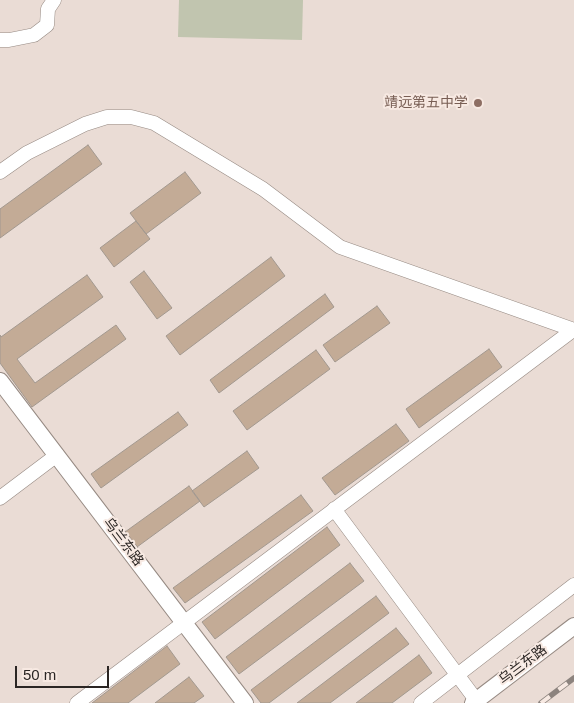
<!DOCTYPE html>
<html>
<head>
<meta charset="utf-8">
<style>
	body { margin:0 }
	#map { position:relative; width:574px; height:703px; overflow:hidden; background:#eadcd5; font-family:Helvetica,sans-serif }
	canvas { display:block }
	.scale { position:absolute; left:15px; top:666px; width:94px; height:22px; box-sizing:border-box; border:2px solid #2b2624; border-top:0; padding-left:6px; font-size:15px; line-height:18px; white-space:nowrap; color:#2b2624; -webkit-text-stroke:4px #f7e9e2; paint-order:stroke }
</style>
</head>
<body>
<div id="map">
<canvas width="574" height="703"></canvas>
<div class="scale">50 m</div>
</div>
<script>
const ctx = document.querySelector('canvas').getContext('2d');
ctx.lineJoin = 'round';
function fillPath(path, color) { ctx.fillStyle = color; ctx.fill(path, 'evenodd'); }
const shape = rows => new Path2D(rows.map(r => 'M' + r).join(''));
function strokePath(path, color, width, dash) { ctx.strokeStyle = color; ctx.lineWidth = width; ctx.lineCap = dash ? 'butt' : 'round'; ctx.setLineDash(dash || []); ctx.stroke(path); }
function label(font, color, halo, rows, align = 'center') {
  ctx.font = font + ' Helvetica,"Noto Sans SC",sans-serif'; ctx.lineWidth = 4; ctx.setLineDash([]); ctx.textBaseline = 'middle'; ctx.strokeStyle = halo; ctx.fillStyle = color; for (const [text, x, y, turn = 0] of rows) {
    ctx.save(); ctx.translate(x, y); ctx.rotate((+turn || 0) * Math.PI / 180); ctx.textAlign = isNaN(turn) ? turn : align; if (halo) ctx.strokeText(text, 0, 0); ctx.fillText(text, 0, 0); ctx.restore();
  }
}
const green = shape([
	[179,0,303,0,302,40,178,37]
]);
const building = shape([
	[88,145,102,164,0,238,0,209,88,145],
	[185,172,201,193,146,234,130,213,185,172],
	[136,221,150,239,114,267,100,248,136,221],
	[271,257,285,276,180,355,166,336,271,257],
	[144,271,172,308,157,319,130,282,144,271],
	[87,275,103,297,17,359,35,383,116,325,126,339,32,407,0,363,0,335,1,337,87,275],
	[325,294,334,307,219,393,210,380,325,294],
	[377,306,390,323,335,362,323,345,377,306],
	[489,349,502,367,419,428,406,409,489,349],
	[316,350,330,369,247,430,233,411,316,350],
	[178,412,188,425,101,488,91,474,178,412],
	[396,424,409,441,335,495,322,478,396,424],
	[247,451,259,468,204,507,192,491,247,451],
	[189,486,200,501,137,547,125,532,189,486],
	[301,495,313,511,185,603,173,588,301,495],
	[327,527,340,545,215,639,202,622,327,527],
	[350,563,364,581,239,674,226,657,350,563],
	[376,596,389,613,269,703,261,703,251,690,376,596],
	[396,628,409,644,330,703,297,703,396,628],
	[167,646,180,664,128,703,92,703,167,646],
	[419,655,432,673,392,703,356,703,419,655],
	[189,677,204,696,194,703,155,703,189,677]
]);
const minor = shape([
	[0,40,9,40,34,35,47,25,48,9,54,0],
	[0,172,27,153,85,124,107,117,131,117,154,123,263,189,340,247,574,330],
	[0,498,57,455],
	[334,509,476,700],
	[77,703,573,330],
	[421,703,574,585]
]);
const tertiary = shape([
	[0,381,245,703],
	[473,703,574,626]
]);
const rail = shape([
	[541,703,574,678]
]);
const markers = [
	[478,103,5,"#8d6e63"]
];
const educationNames = [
	["靖远第五中学",468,103]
];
const streetNames = [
	["乌兰东路",123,542,53],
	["乌兰东路",523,665,-37]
];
fillPath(green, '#c1c5af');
fillPath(building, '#c3ab96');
strokePath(building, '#a2988f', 1);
strokePath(minor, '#968a83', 15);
strokePath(tertiary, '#968a83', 18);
strokePath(minor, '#fff', 14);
strokePath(tertiary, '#fff', 16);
strokePath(rail, '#8c837e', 5.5);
strokePath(rail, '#f7e9e2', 4, [11]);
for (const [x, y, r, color] of markers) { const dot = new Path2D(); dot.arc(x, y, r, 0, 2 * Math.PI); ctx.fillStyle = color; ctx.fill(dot); strokePath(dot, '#f7e9e2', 2); }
label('14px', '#785e54', '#f7e9e2', educationNames, 'right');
label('14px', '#2b2624', '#f7e9e2', streetNames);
</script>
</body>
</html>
